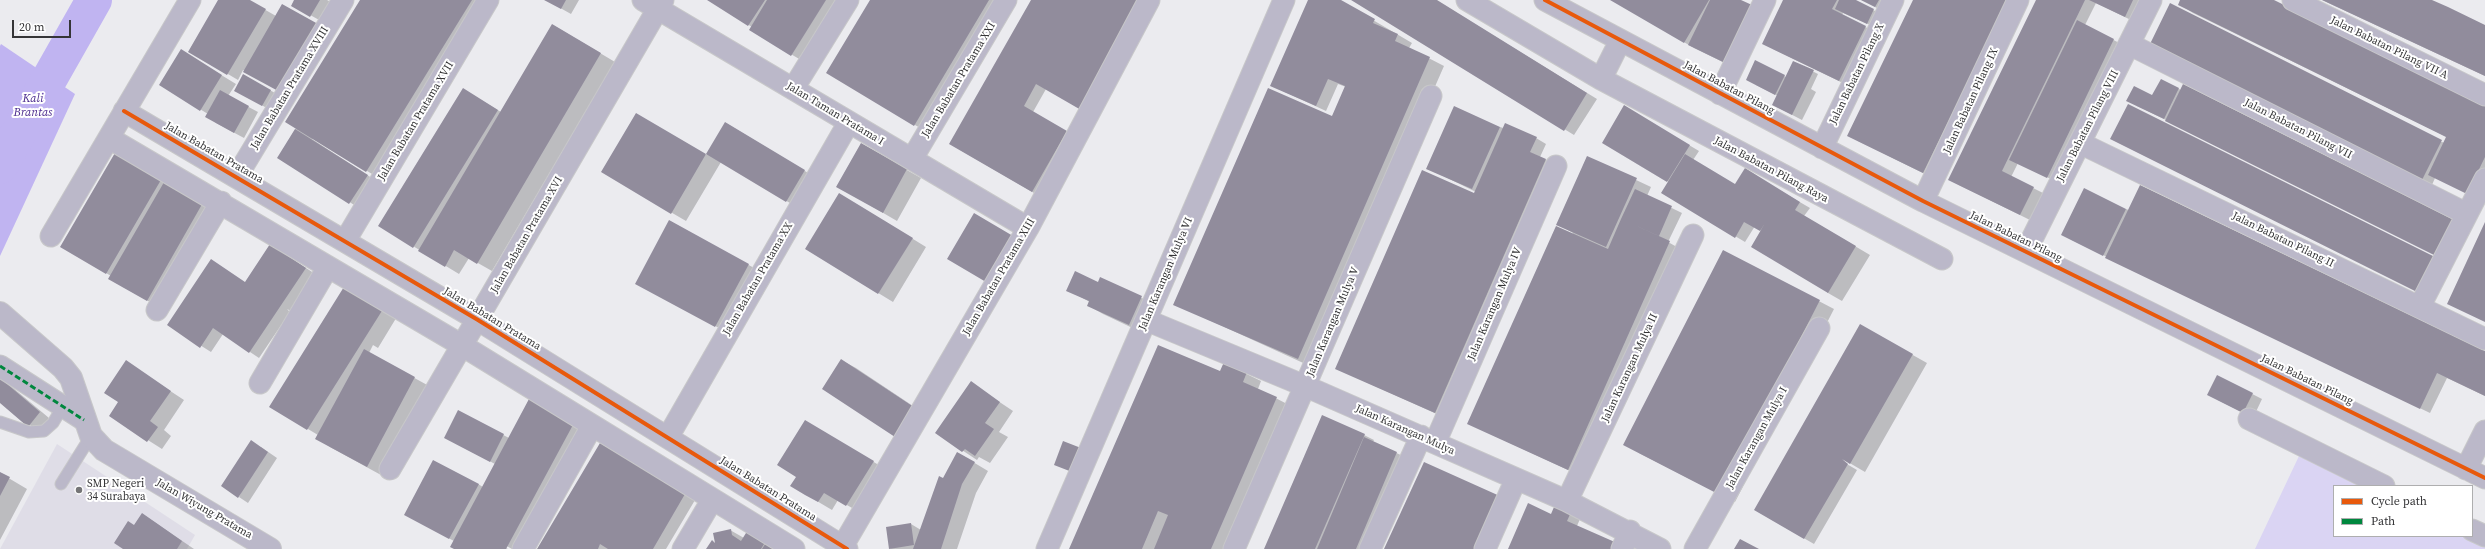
<!DOCTYPE html>
<html>
<head>
<meta charset="utf-8">
<style>
	body { margin:0 }
	#map { position:relative; width:2485px; height:549px; overflow:hidden; background:#ebebef; font-family:"Source Serif 4",serif }
	canvas { display:block }
	.legend { position:absolute; left:2333px; top:485px; width:140px; height:52px; box-sizing:border-box; background:#fff; border:1px solid #aeaeaf; margin:0; padding:5px 7px; list-style:none; font-size:12px; color:#353537 }
	.legend li { display:flex; align-items:center; gap:8px; height:20px }
	.legend b { width:20px; border:1px solid #aeaeaf }
	.scale { position:absolute; left:12px; top:20px; width:59px; height:18px; box-sizing:border-box; border:2px solid #353537; border-top:0; padding-left:5px; font-size:12px; line-height:14px; white-space:nowrap; color:#353537; -webkit-text-stroke:3px #fff; paint-order:stroke }
</style>
</head>
<body>
<div id="map">
<canvas width="2485" height="549"></canvas>
<ul class="legend">
<li><b style="height:5px;background:#e8590c"></b>Cycle path</li>
<li><b style="height:5px;background:#00873e"></b>Path</li>
</ul>
<div class="scale">20 m</div>
</div>
<script>
const ctx = document.querySelector('canvas').getContext('2d');
ctx.lineJoin = 'round';
function fillPath(path, color) { ctx.fillStyle = color; ctx.fill(path, 'evenodd'); }
const shape = rows => new Path2D(rows.map(r => 'M' + r).join(''));
function strokePath(path, color, width, dash) { ctx.strokeStyle = color; ctx.lineWidth = width; ctx.lineCap = dash ? 'butt' : 'round'; ctx.setLineDash(dash || []); ctx.stroke(path); }
function label(font, color, halo, rows, align = 'center') {
  ctx.font = font + ' "Source Serif 4",serif'; ctx.lineWidth = 4; ctx.setLineDash([]); ctx.textBaseline = 'middle'; ctx.strokeStyle = halo; ctx.fillStyle = color; for (const [text, x, y, turn = 0] of rows) {
    ctx.save(); ctx.translate(x, y); ctx.rotate((+turn || 0) * Math.PI / 180); ctx.textAlign = isNaN(turn) ? turn : align; if (halo) ctx.strokeText(text, 0, 0); ctx.fillText(text, 0, 0); ctx.restore();
  }
}
const built = shape([
	[57,444,195,535,187,549,0,549]
]);
const green = shape([
	[2299,456,2362,486,2334,486,2334,536,2468,536,2485,544,2485,549,2255,549]
]);
const water = shape([
	[1,44,75,94,0,256,0,46]
]);
const shadow = shape([
	[219,0,248,0,276,16,290,97,243,70,238,80,189,51],
	[295,0,327,0,331,2,321,21,292,5],
	[361,0,485,0,377,177,313,138,312,139,381,184,364,211,278,158,296,128],
	[546,0,579,0,571,14],
	[708,0,839,0,806,63,750,30,752,27],
	[871,0,1002,0,929,133,915,125],
	[1033,0,1046,89,1033,112,1081,140,1046,200,950,144],
	[1309,0,1339,0,1412,43,1409,48,1444,66,1312,367,1174,304,1332,117,1346,87,1338,84,1326,111,1272,86],
	[1353,0,1435,0,1597,99,1574,135],
	[1612,0,1740,0,1733,67,1694,48],
	[1784,0,1853,0,1883,15,1877,28,1843,13,1842,15,1875,32,1849,86,1773,49],
	[1861,0,1891,0,1885,12],
	[1914,0,2020,0,1933,178,1858,141],
	[2037,0,2145,0,2135,22,2096,3,2085,25,2123,45,2057,182,2018,163,2011,177,2043,193,2030,220,1959,185],
	[2181,0,2271,0,2485,105,2485,183,2435,178,2432,185,2161,49,2445,143,2447,137,2193,13,2179,4],
	[2322,0,2430,0,2485,26,2485,76],
	[553,25,615,62,492,271,469,258,459,274,380,226,473,95,501,112],
	[195,59,236,84,228,96,258,112,244,138,216,123,208,114,160,85],
	[1755,62,1786,77,1794,62,1818,74,1811,89,1816,92,1802,120,1773,105,1778,96,1756,85],
	[244,75,280,96,272,111,235,90],
	[2161,80,2181,90,2166,120,2137,106,2153,96],
	[1625,107,1699,151,1693,160,1736,186,1745,170,1810,208,1804,216,1870,255,1842,301,1828,293,1762,231,1755,226,1745,242,1663,193,1669,182,1603,142],
	[636,114,706,155,726,123,818,179,800,209,721,162,686,221,602,172],
	[1500,127,1536,138,1546,144,1540,157,1555,165,1450,420,1337,369,1475,194,1476,192,1427,168],
	[861,144,921,178,897,221,837,186],
	[119,148,219,208,157,306,109,279,111,276,62,246],
	[1587,157,1651,187,1647,196,1682,213,1668,242,1684,251,1583,477,1469,424,1573,233,1558,224],
	[853,202,926,247,893,302,806,249],
	[2126,209,2485,352,2485,396,2447,378,2430,413,2072,240],
	[670,221,763,273,730,334,651,291],
	[270,245,320,277,295,313,287,309,290,312,259,358,223,334,211,352,168,325,245,283],
	[1723,251,1834,309,1735,502,1639,453],
	[1101,278,1156,305,1143,333,1103,314,1089,306,1090,302,1067,290,1099,283],
	[347,284,398,315,378,348,373,345,369,353,429,386,381,475,330,447,318,435,271,407],
	[1861,326,1927,363,1865,472,1805,437,1804,439,1857,470,1814,544,1755,510],
	[841,360,856,368,928,416],
	[126,362,184,400,164,430,171,436,162,449,110,416,120,402],
	[1224,363,1261,381,1258,389,1291,406,1223,549,1071,549,1220,373],
	[2217,376,2262,399,2253,418,2218,400],
	[0,377,49,418,39,432,0,402],
	[971,383,1013,411,999,432,1008,437,990,463,979,457,977,460,936,433],
	[529,400,588,432,525,549,512,549,503,544,502,546,508,549,456,549,454,541,415,520,478,484,483,487,495,464,455,443,459,412,509,438],
	[819,429,887,470,861,513,838,500,832,510,805,494,797,476],
	[1364,435,1374,440,1373,442,1407,458,1368,549,1265,549],
	[601,444,695,500,666,549,539,549],
	[261,447,277,458,248,503,239,497],
	[958,453,988,471,976,493,957,549,890,549,911,524,921,530,943,479],
	[0,473,27,489,0,540],
	[1558,502,1582,514,1577,526,1509,549,1552,515],
	[142,514,156,523,194,549,125,549,134,526],
	[751,527,786,549,707,549,717,544,730,530,744,538]
]);
const river = shape([
	[0,166,94,0]
]);
const building = shape([
	[218,0,250,0,266,9,227,75,188,52],
	[294,0,320,0,310,17,291,6],
	[360,0,472,0,366,172,285,122],
	[544,0,566,0,561,9],
	[707,0,765,0,748,26],
	[767,0,826,0,791,56,749,30],
	[870,0,989,0,914,126,826,73],
	[1031,0,1144,0,1081,110,1036,84,1024,106,1067,131,1032,192,949,144],
	[1308,0,1341,0,1375,19,1373,23,1398,34,1395,41,1430,57,1298,359,1173,305,1268,88,1332,116,1345,86,1328,79,1316,106,1270,86],
	[1351,0,1437,0,1587,93,1564,131],
	[1610,0,1709,0,1684,43],
	[1710,0,1741,0,1752,5,1723,62,1688,45],
	[1783,0,1837,0,1832,9,1866,26,1839,81,1762,44],
	[1839,0,1856,0,1874,9,1867,24,1835,9],
	[1861,0,1879,0,1875,7],
	[1913,0,2008,0,1923,173,1847,136],
	[2036,0,2085,0,2002,171,2034,187,2020,215,1948,180],
	[2089,0,2133,0,2125,17],
	[2180,0,2274,0,2485,104,2485,157,2467,194,2428,175,2446,137,2178,5],
	[2322,0,2432,0,2448,7,2485,25,2485,76],
	[2170,3,2442,140,2422,180,2150,44],
	[282,4,318,24,280,92,243,72],
	[2077,20,2114,39,2047,178,2009,160],
	[552,24,601,53,477,264,454,250,445,267,418,251],
	[181,49,222,75,200,111,159,85],
	[1755,60,1785,75,1775,95,1746,80],
	[1793,61,1814,70,1792,115,1772,105],
	[243,74,271,90,262,106,234,91],
	[2161,79,2179,88,2164,119,2126,101,2134,86,2152,95],
	[2183,84,2454,220,2436,256,2165,121],
	[463,88,498,110,413,248,378,226],
	[220,90,249,106,234,133,205,117],
	[2128,104,2437,258,2419,293,2110,139],
	[1624,105,1690,145,1667,182,1602,143],
	[1454,106,1500,127,1472,189,1426,169],
	[636,113,706,154,671,214,601,172],
	[725,122,805,170,786,202,706,154],
	[1505,123,1537,137,1530,152,1546,159,1435,413,1335,369,1422,170,1474,193],
	[295,129,368,175,349,204,277,158],
	[861,143,907,169,883,213,836,187],
	[119,146,165,173,106,274,60,247],
	[1685,154,1735,184,1745,168,1800,202,1795,210,1856,246,1828,293,1751,247,1765,223,1760,231,1744,222,1735,238,1661,193],
	[1587,156,1637,178,1606,247,1556,225],
	[167,177,205,199,147,301,108,279],
	[2140,185,2485,351,2485,396,2437,373,2420,409,2105,258],
	[2084,188,2126,209,2103,256,2061,235],
	[1635,189,1672,206,1659,236,1621,219],
	[839,193,913,238,878,294,805,249],
	[974,213,1013,236,986,282,947,259],
	[1621,219,1670,241,1568,470,1467,424,1556,226,1608,249],
	[669,220,749,264,715,327,635,284],
	[2485,222,2485,322,2447,304],
	[270,244,306,268,249,353,213,328,200,348,167,325,211,259,245,282],
	[1723,250,1820,300,1720,495,1623,445],
	[1075,271,1098,282,1100,277,1142,296,1129,325,1087,306,1089,301,1066,291],
	[347,282,385,306,307,430,269,407],
	[1860,324,1913,354,1850,464,1842,459,1848,464,1804,539,1754,510],
	[1158,345,1220,371,1224,362,1247,372,1243,382,1277,397,1211,549,1154,549,1168,515,1158,511,1142,549,1069,549],
	[364,349,415,377,367,467,315,439],
	[841,359,914,407,895,437,822,389],
	[126,360,171,391,150,421,158,427,147,442,109,416,118,402,104,393],
	[2217,375,2253,393,2243,413,2207,395],
	[0,378,40,412,28,427,0,403],
	[971,381,1000,402,985,423,994,429,975,456,965,449,962,452,935,433],
	[529,399,574,423,506,549,454,549,450,547],
	[458,410,504,434,490,462,444,438],
	[1322,415,1365,434,1351,466,1315,549,1264,549],
	[805,420,874,461,846,506,824,493,818,502,805,495,790,486,796,477,777,465],
	[1364,437,1397,452,1356,549,1317,549],
	[251,440,268,452,238,498,221,486],
	[1063,441,1081,448,1072,472,1054,465],
	[600,443,685,494,653,549,608,549,600,544,598,549,537,549],
	[957,452,975,462,962,484,941,549,913,549,939,476,943,478],
	[433,460,479,484,449,539,404,515],
	[1424,462,1502,497,1478,549,1384,549],
	[0,472,10,477,0,496],
	[1557,500,1573,508,1567,521,1617,543,1615,549,1508,549,1528,503,1551,514],
	[142,513,182,541,177,549,123,549,114,543,128,521,134,525],
	[911,523,914,545,889,549,886,527],
	[751,525,769,536,761,549,706,549,712,540,715,543,713,533,731,529,732,535,741,541],
	[769,538,787,549,762,549],
	[1740,539,1759,549,1734,549]
]);
const service = shape([
	[0,422,29,432,44,431,53,423,63,406],
	[61,484,91,436]
]);
const minor = shape([
	[643,0,1028,228],
	[1467,0,1601,79,1942,259],
	[1545,0,1923,201,2485,478],
	[2293,0,2485,95],
	[2129,44,2467,214],
	[1601,79,1620,41],
	[793,89,848,0],
	[1720,94,1765,0],
	[124,111,478,320,847,549],
	[109,138,463,346,794,549],
	[2080,143,2485,339],
	[1822,148,1893,0],
	[912,159,1006,0],
	[237,176,343,0],
	[1923,201,2018,0],
	[51,236,190,0],
	[345,241,488,0],
	[2026,251,2151,0],
	[2420,306,2485,179],
	[157,310,221,202],
	[1146,320,1305,386,1567,501,1660,549],
	[0,366,84,420],
	[260,383,328,267],
	[2249,419,2384,486],
	[668,437,849,122],
	[1435,443,1556,166],
	[390,469,663,0],
	[2466,469,2485,431],
	[1567,501,1693,235],
	[2472,530,2485,536],
	[523,549,592,426],
	[683,549,712,500],
	[841,549,1028,228,1149,0],
	[1047,549,1284,0],
	[1234,549,1431,96],
	[1370,549,1421,436],
	[1485,549,1516,479],
	[1622,549,1630,531],
	[1695,549,1819,328]
]);
const tertiary = shape([
	[0,313,63,368,71,378,91,436,104,450,270,549]
]);
const quiet = shape([
	[0,366,84,420]
]);
const cycleway = shape([
	[1545,0,1923,201,2485,478],
	[124,111,478,320,847,549]
]);
const markers = [
	[79,490,4,"#757577"]
];
const streetNames = [
	["Jalan Babatan Pilang VII A",2389,48,26],
	["Jalan Babatan Pilang X",1857,74,-64],
	["Jalan Babatan Pratama XXI",959,80,-59],
	["Jalan Babatan Pratama XVIII",290,88,-59],
	["Jalan Babatan Pilang",1729,88,28],
	["Jalan Babatan Pilang IX",1971,101,-65],
	["Jalan Taman Pratama I",835,114,31],
	["Jalan Babatan Pratama XVII",416,121,-59],
	["Jalan Babatan Pilang VIII",2088,126,-63],
	["Jalan Babatan Pilang VII",2298,129,27],
	["Jalan Babatan Pratama",214,153,30],
	["Jalan Babatan Pilang Raya",1771,170,28],
	["Jalan Babatan Pratama XVI",527,235,-60],
	["Jalan Babatan Pilang",2016,237,26],
	["Jalan Babatan Pilang II",2283,240,26],
	["Jalan Karangan Mulya VI",1166,274,-67],
	["Jalan Babatan Pratama XIII",999,277,-60],
	["Jalan Babatan Pratama XX",758,279,-60],
	["Jalan Karangan Mulya IV",1495,304,-67],
	["Jalan Babatan Pratama",492,319,31],
	["Jalan Karangan Mulya V",1333,322,-67],
	["Jalan Karangan Mulya II",1630,368,-65],
	["Jalan Babatan Pilang",2307,380,26],
	["Jalan Karangan Mulya",1405,430,24],
	["Jalan Karangan Mulya I",1757,438,-61],
	["Jalan Babatan Pratama",768,489,32],
	["Jalan Wiyung Pratama",204,509,30]
];
const poiNames = [
	["SMP Negeri",87,484],
	["34 Surabaya",87,497]
];
const waterNames = [
	["Kali",33,99],
	["Brantas",33,113]
];
fillPath(built, '#dfdde7');
fillPath(green, '#dad4f3');
fillPath(water, '#c0b4f1');
fillPath(shadow, '#0003');
strokePath(river, '#c0b4f1', 36);
fillPath(building, '#918c9c');
strokePath(service, '#c7c7c9', 13);
strokePath(minor, '#c7c7c9', 23);
strokePath(tertiary, '#c7c7c9', 24);
strokePath(service, '#bbb8c9', 11);
strokePath(minor, '#bbb8c9', 21);
strokePath(tertiary, '#bbb8c9', 22);
strokePath(quiet, '#00873e', 3, [6, 3]);
strokePath(cycleway, '#e8590c', 4);
for (const [x, y, r, color] of markers) { const dot = new Path2D(); dot.arc(x, y, r, 0, 2 * Math.PI); ctx.fillStyle = color; ctx.fill(dot); strokePath(dot, '#fff', 1.5); }
label('11px', '#353537', '#fff', streetNames);
label('11px', '#353537', '#fff', poiNames, 'left');
label('italic 12px', '#4c2c8e', '#fff', waterNames);
</script>
</body>
</html>
